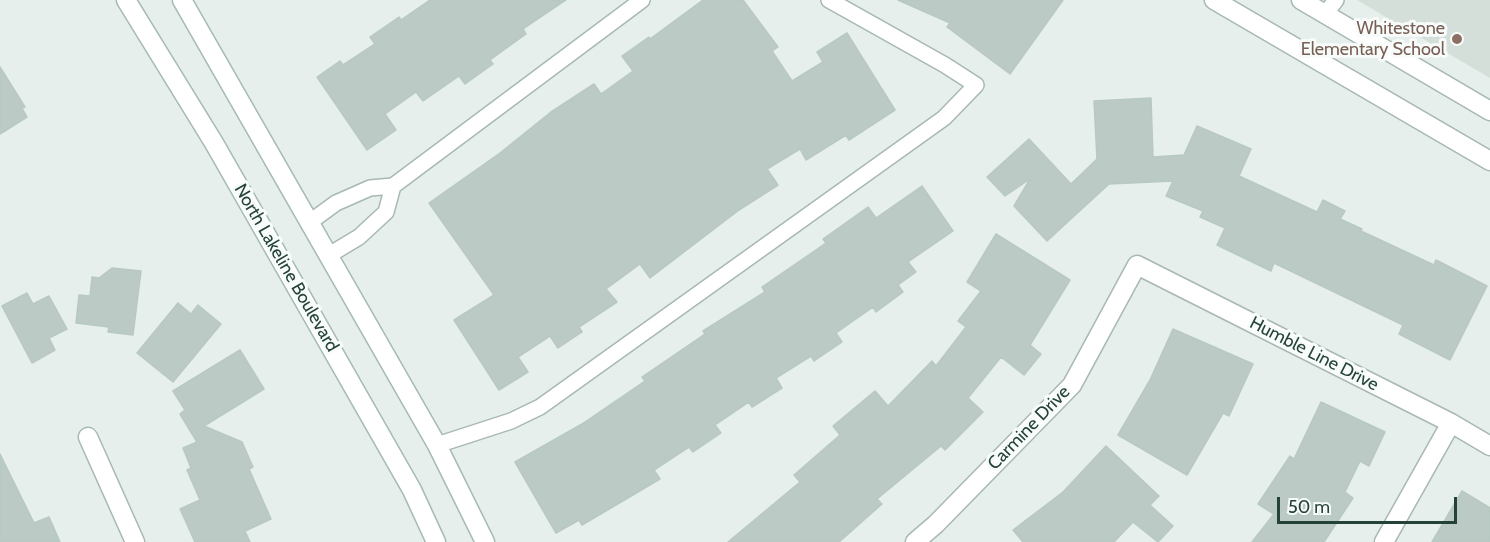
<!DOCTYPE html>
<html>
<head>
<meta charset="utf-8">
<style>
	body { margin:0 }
	#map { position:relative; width:1490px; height:542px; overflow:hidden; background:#e6efeb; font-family:Cabin,sans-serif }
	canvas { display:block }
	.scale { position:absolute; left:1277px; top:497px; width:180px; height:27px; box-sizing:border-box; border:3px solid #24423a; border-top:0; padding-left:8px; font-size:18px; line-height:21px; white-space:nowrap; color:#24423a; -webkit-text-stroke:4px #f7fbf9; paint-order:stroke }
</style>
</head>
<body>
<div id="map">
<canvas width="1490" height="542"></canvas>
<div class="scale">50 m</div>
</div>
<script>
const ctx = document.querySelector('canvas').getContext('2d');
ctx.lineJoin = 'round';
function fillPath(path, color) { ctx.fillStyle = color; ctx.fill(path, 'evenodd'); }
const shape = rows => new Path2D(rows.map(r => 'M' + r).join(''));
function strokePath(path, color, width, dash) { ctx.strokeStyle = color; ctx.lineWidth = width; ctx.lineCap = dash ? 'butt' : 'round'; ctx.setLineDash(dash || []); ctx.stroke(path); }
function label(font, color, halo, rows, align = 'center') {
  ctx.font = font + ' Cabin,sans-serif'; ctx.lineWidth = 6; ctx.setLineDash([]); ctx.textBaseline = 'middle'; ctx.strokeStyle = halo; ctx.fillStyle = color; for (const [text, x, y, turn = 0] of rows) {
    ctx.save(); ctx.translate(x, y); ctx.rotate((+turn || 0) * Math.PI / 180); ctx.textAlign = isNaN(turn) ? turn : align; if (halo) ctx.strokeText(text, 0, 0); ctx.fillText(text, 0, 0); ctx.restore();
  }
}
const built = shape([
	[1357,0,1490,0,1490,78]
]);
const building = shape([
	[430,0,566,0,523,29,526,34,490,60,493,64,465,84,459,76,423,101,416,92,385,114,396,130,367,150,317,77,340,61,343,65,375,44,370,37,399,17,401,20,430,0],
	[703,0,743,0,778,47,772,51,792,81,823,62,817,52,847,33,895,110,849,140,846,135,806,160,800,149,767,169,778,185,739,210,650,278,640,264,606,289,617,302,579,327,582,332,558,348,550,336,518,357,528,372,499,390,454,320,494,295,429,203,500,153,551,112,594,84,601,94,633,71,622,56,649,37,650,39,703,0],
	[898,0,1063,0,1010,74,947,27,950,23,898,0],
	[0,67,25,107,22,108,27,117,0,134,0,67],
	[1151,98,1153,157,1184,155,1197,126,1251,149,1239,176,1317,212,1323,200,1345,211,1340,219,1362,229,1361,231,1434,265,1436,260,1487,286,1450,360,1399,334,1403,325,1274,263,1271,271,1217,245,1225,228,1200,217,1203,211,1166,196,1173,181,1109,184,1047,241,1014,206,1030,179,1005,196,987,177,1029,139,1071,184,1097,159,1094,101,1151,98],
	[922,186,953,231,908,262,916,272,898,285,903,292,876,312,873,307,836,333,842,342,814,361,811,356,776,378,782,388,752,407,749,402,715,425,721,433,693,452,689,447,654,470,660,479,582,525,579,520,556,533,515,462,582,424,645,381,642,377,705,334,703,331,765,292,762,287,826,243,823,239,868,207,876,218,922,186],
	[996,234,1070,280,1030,345,1041,354,1024,375,1001,357,968,398,983,412,945,450,941,446,877,499,882,504,839,542,728,542,800,482,794,475,840,435,833,426,875,391,888,406,932,361,936,366,966,327,958,321,981,291,967,282,996,234],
	[112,268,141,271,133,335,108,332,109,327,76,323,79,295,90,296,92,277,99,278,112,268],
	[27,293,33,304,49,296,67,329,49,338,55,350,32,363,2,306,27,293],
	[178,303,191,314,198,305,221,324,173,382,137,353,178,303],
	[1173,329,1253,364,1229,416,1223,413,1187,475,1118,435,1150,380,1173,329],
	[240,350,264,389,204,426,242,442,253,467,249,469,271,519,245,531,250,542,195,542,180,509,200,500,187,470,191,468,183,448,197,442,180,414,185,410,173,391,240,350],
	[1321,402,1385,432,1369,466,1360,461,1345,492,1353,498,1324,542,1252,542,1274,514,1258,504,1290,456,1294,459,1321,402],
	[1106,446,1159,496,1150,505,1173,526,1158,542,1133,522,1114,542,1023,542,1013,530,1063,492,1106,446],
	[0,454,34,523,49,517,60,542,0,542,0,454],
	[1462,491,1490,508,1490,542,1432,542,1462,491]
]);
const service = shape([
	[1325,14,1336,0],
	[393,186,642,0],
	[310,222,336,203,370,188,393,186,386,212,359,237,329,255],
	[437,445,511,421,540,407,944,118,976,85,945,65,829,0]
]);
const minor = shape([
	[88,437,135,542],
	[915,542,936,524,1072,385,1137,265,1451,423,1490,446],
	[1384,542,1451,423]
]);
const tertiary = shape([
	[1214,0,1490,161],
	[1301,0,1490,111]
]);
const secondary = shape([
	[126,0,214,143,412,490,436,542],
	[182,0,437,445,485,542]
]);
const markers = [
	[1457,39,6,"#8d6e63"]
];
const educationNames = [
	["Whitestone",1445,29],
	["Elementary School",1445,50]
];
const streetNames = [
	["North Lakeline Boulevard",286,268,60],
	["Humble Line Drive",1314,354,27],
	["Carmine Drive",1029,428,-46]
];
fillPath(built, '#d4dfda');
fillPath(building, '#bbcac4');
strokePath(building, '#b8c9c2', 1.5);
strokePath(service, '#a8b8b2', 18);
strokePath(minor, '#a8b8b2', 21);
strokePath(tertiary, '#a8b8b2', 21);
strokePath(secondary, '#a4bbb3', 21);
strokePath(service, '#fff', 15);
strokePath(minor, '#fff', 18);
strokePath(tertiary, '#fff', 18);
strokePath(secondary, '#fff', 18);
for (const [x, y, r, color] of markers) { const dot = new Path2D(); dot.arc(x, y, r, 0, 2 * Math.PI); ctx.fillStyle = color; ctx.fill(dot); strokePath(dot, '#f7fbf9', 2); }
label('18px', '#785e54', '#f7fbf9', educationNames, 'right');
label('18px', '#24423a', '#f7fbf9', streetNames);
</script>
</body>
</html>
